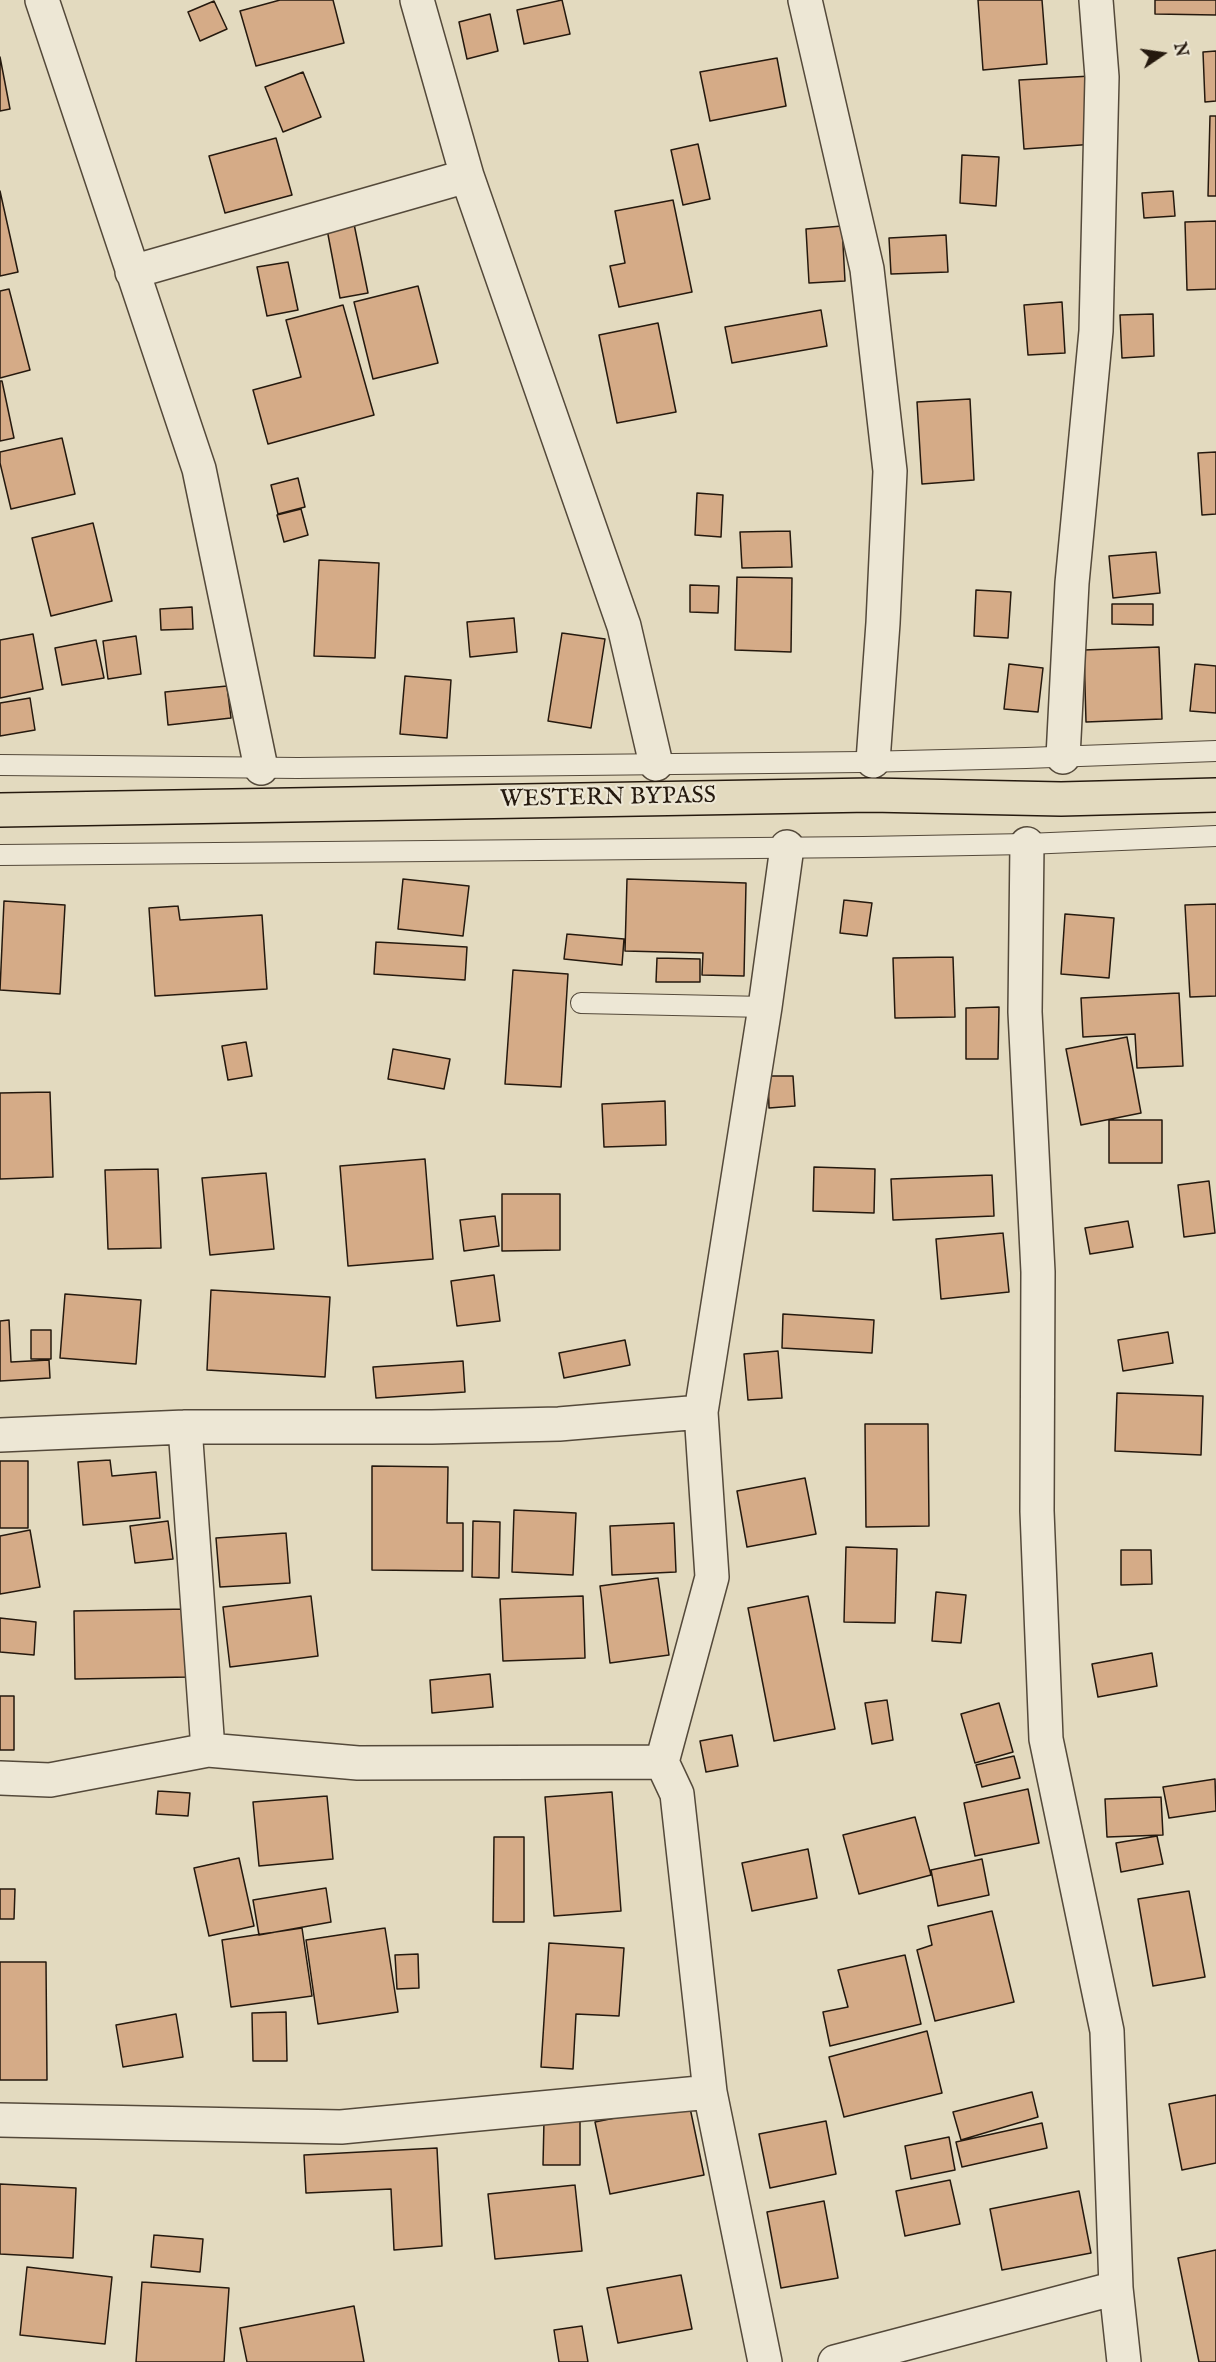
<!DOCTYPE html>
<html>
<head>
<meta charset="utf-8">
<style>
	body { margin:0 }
	#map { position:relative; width:1216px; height:2362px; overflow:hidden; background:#e3dabf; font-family:"IM FELL English",serif }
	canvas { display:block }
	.north { position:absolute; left:1132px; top:24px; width:60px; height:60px; -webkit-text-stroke:4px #ede7d5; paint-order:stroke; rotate:77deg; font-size:16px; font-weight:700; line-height:24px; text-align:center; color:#25190e }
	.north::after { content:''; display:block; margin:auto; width:21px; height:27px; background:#25190e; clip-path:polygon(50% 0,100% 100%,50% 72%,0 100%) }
</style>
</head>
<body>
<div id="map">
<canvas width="1216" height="2362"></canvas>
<div class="north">N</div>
</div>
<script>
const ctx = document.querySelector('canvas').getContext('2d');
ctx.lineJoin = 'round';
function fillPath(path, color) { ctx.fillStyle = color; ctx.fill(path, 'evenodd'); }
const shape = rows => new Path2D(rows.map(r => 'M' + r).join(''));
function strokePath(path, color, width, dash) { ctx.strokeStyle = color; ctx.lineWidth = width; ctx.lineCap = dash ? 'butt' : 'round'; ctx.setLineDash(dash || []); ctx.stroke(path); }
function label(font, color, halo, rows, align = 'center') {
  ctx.font = font + ' "IM FELL English",serif'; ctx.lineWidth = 4.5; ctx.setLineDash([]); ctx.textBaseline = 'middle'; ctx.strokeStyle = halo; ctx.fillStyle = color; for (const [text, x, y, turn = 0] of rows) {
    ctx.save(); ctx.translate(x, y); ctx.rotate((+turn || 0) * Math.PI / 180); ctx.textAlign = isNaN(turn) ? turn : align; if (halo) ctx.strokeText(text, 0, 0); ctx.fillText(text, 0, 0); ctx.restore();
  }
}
const building = shape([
	[280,0,333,0,344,43,256,66,240,11,280,0],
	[562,0,570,34,524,44,517,10,562,0],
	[978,0,1042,0,1047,64,983,70,978,0],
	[1155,0,1216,0,1216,15,1155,14,1155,0],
	[214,1,227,29,200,41,188,12,214,1],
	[490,14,498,51,467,59,459,22,490,14],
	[1216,51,1216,101,1205,102,1203,52,1216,51],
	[0,57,10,109,0,111,0,57],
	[777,58,786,106,710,121,700,72,777,58],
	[303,72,321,117,283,132,265,87,303,72],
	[1091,76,1095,144,1024,149,1019,80,1091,76],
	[1210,116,1216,116,1216,196,1208,196,1210,116],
	[276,138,292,195,225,213,209,156,276,138],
	[698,144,710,199,683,205,671,150,698,144],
	[962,155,999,157,996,206,960,203,962,155],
	[0,191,18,272,0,276,0,191],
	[1173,191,1175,216,1144,218,1142,193,1173,191],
	[673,200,692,292,619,307,610,266,625,263,615,211,673,200],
	[353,219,368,293,340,298,326,224,353,219],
	[1216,221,1216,289,1187,290,1185,222,1216,221],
	[842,226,845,281,809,283,806,229,842,226],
	[946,235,948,272,891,274,889,238,946,235],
	[288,262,298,310,267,316,257,267,288,262],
	[418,286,438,363,373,379,354,302,418,286],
	[9,289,30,370,0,378,0,291,9,289],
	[1062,302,1065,353,1028,355,1024,305,1062,302],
	[343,305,374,415,268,444,253,390,301,377,286,320,343,305],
	[821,310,827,346,732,363,725,327,821,310],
	[1153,314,1154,356,1122,358,1120,315,1153,314],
	[658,323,676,412,617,423,599,335,658,323],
	[0,381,2,381,14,438,0,441,0,381],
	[970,399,974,480,922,484,917,402,970,399],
	[62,438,75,494,11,509,0,463,0,452,62,438],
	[1216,452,1216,514,1202,515,1198,453,1216,452],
	[298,478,305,507,278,514,271,485,298,478],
	[697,493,723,495,721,537,695,535,697,493],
	[301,509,308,535,284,542,277,515,301,509],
	[93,523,112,601,51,616,32,538,93,523],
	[790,531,792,567,742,568,740,532,790,531],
	[1156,552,1160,593,1113,598,1109,556,1156,552],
	[319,560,379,563,375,658,314,656,319,560],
	[737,577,792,578,791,652,735,650,737,577],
	[690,585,719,586,718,613,690,612,690,585],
	[976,590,1011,592,1008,638,974,636,976,590],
	[1112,604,1153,604,1153,625,1112,624,1112,604],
	[192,607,193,629,161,630,160,609,192,607],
	[514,618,517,652,470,657,467,622,514,618],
	[562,633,605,639,591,728,548,721,562,633],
	[33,634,43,689,0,698,0,640,33,634],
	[136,636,141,674,108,679,103,641,136,636],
	[96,640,104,678,62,685,55,648,96,640],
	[1159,647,1162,719,1086,722,1084,650,1159,647],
	[1009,664,1043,668,1038,712,1004,709,1009,664],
	[1195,664,1216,666,1216,713,1190,711,1195,664],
	[405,676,451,680,447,738,400,734,405,676],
	[227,686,231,718,168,725,165,692,227,686],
	[30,698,35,730,0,736,0,703,30,698],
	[403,879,469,886,463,936,398,929,403,879],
	[627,879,746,883,744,976,702,975,703,953,625,951,627,879],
	[844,900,872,903,867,936,840,933,844,900],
	[4,901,65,905,60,994,0,990,4,901],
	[1216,904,1216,996,1190,997,1185,905,1216,904],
	[178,906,180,920,262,915,267,989,155,996,149,908,178,906],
	[1065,914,1114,918,1109,978,1061,974,1065,914],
	[567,934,624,939,622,965,564,959,567,934],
	[376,942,467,947,465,980,374,974,376,942],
	[953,957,955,1017,895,1018,893,958,953,957],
	[657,958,700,959,700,982,656,982,657,958],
	[513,970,568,974,561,1087,505,1084,513,970],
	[1179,993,1183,1066,1137,1068,1135,1034,1083,1037,1081,998,1179,993],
	[999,1007,998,1059,966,1059,966,1008,999,1007],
	[1127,1037,1141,1113,1081,1125,1066,1049,1127,1037],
	[246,1042,252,1076,228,1080,222,1046,246,1042],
	[393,1049,450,1059,444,1089,388,1079,393,1049],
	[768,1076,793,1076,795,1106,769,1108,768,1076],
	[50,1092,53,1177,0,1179,0,1093,50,1092],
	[665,1101,666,1145,604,1147,602,1104,665,1101],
	[1109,1120,1162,1120,1162,1163,1109,1163,1109,1120],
	[425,1159,433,1259,348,1266,340,1166,425,1159],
	[814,1167,875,1169,874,1213,813,1211,814,1167],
	[158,1169,161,1248,108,1249,105,1170,158,1169],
	[266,1173,274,1249,210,1255,202,1178,266,1173],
	[992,1175,994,1216,893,1220,891,1179,992,1175],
	[1209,1181,1215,1233,1184,1237,1178,1185,1209,1181],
	[502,1194,560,1194,560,1250,502,1251,502,1194],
	[495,1216,499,1246,464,1251,460,1220,495,1216],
	[1128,1221,1133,1247,1090,1254,1085,1228,1128,1221],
	[1003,1233,1009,1292,941,1299,936,1239,1003,1233],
	[494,1275,500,1321,457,1326,451,1281,494,1275],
	[211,1290,330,1297,325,1377,207,1370,211,1290],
	[65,1294,141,1300,136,1364,60,1358,65,1294],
	[783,1314,874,1320,872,1353,782,1348,783,1314],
	[9,1320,11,1362,49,1360,50,1378,0,1381,0,1321,9,1320],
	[31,1330,51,1330,51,1359,31,1359,31,1330],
	[1168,1332,1173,1363,1123,1371,1118,1340,1168,1332],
	[625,1340,630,1365,564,1378,559,1353,625,1340],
	[778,1351,782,1398,748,1400,744,1354,778,1351],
	[463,1361,465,1392,376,1398,373,1367,463,1361],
	[1117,1393,1203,1396,1201,1455,1115,1451,1117,1393],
	[865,1424,928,1424,929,1526,866,1527,865,1424],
	[110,1460,112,1476,156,1472,160,1518,83,1525,78,1462,110,1460],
	[0,1461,28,1461,28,1528,0,1528,0,1461],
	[372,1466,448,1467,447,1523,463,1523,463,1571,372,1570,372,1466],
	[805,1478,816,1534,747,1547,737,1491,805,1478],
	[514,1510,576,1513,573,1575,512,1572,514,1510],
	[168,1521,173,1559,135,1563,130,1526,168,1521],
	[473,1521,500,1522,499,1578,472,1577,473,1521],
	[674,1523,676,1572,612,1575,610,1526,674,1523],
	[30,1530,40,1587,0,1594,0,1536,30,1530],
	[286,1533,290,1583,220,1587,216,1538,286,1533],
	[846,1547,897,1549,895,1623,844,1622,846,1547],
	[1121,1550,1151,1550,1152,1584,1121,1585,1121,1550],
	[658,1578,669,1655,610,1663,600,1586,658,1578],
	[936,1592,966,1595,961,1643,932,1641,936,1592],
	[311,1596,318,1656,230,1667,223,1607,311,1596],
	[583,1596,585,1658,503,1661,500,1599,583,1596],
	[808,1596,835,1729,774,1741,748,1608,808,1596],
	[188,1609,190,1677,75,1679,74,1611,188,1609],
	[0,1618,36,1622,34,1655,0,1652,0,1618],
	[1152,1653,1157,1686,1098,1697,1092,1664,1152,1653],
	[490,1674,493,1707,432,1713,430,1680,490,1674],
	[0,1696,14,1696,14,1750,0,1750,0,1696],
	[887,1700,893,1740,872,1744,865,1703,887,1700],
	[999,1703,1013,1752,975,1763,961,1714,999,1703],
	[732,1735,738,1766,706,1772,700,1741,732,1735],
	[1014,1756,1020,1778,982,1787,976,1765,1014,1756],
	[1215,1779,1216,1811,1169,1818,1163,1787,1215,1779],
	[1028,1789,1039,1843,975,1856,964,1803,1028,1789],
	[158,1791,190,1793,188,1816,156,1814,158,1791],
	[612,1792,621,1911,554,1916,545,1797,612,1792],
	[327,1796,333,1859,259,1866,253,1802,327,1796],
	[1161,1797,1163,1835,1107,1837,1105,1799,1161,1797],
	[915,1817,931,1875,859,1894,843,1835,915,1817],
	[1157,1836,1163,1864,1121,1872,1116,1843,1157,1836],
	[494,1837,524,1837,524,1922,493,1922,494,1837],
	[808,1849,817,1898,752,1911,742,1863,808,1849],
	[239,1858,254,1926,209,1936,194,1868,239,1858],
	[982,1859,989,1895,938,1906,931,1870,982,1859],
	[326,1888,331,1922,259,1935,253,1900,326,1888],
	[0,1889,15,1889,14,1919,0,1919,0,1889],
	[1189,1891,1205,1977,1153,1986,1138,1899,1189,1891],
	[992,1911,1014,2002,935,2021,917,1950,932,1945,928,1926,992,1911],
	[302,1928,312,1996,231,2007,222,1940,302,1928],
	[385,1928,398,2012,318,2024,306,1940,385,1928],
	[549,1943,624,1948,619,2016,576,2014,573,2069,541,2067,549,1943],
	[418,1954,419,1988,397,1989,395,1955,418,1954],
	[905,1955,921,2024,830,2046,823,2012,848,2007,838,1970,905,1955],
	[0,1962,46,1962,47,2080,0,2080,0,1962],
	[286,2012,287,2061,253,2061,252,2013,286,2012],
	[176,2014,183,2057,123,2067,116,2025,176,2014],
	[927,2031,942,2093,844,2117,829,2057,927,2031],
	[1032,2092,1038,2117,961,2140,953,2112,1032,2092],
	[1216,2095,1216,2163,1182,2170,1169,2104,1216,2095],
	[689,2103,704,2175,610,2194,595,2122,689,2103],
	[580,2119,580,2165,543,2165,544,2120,580,2119],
	[826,2121,836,2174,770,2188,759,2134,826,2121],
	[1042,2123,1047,2148,962,2167,956,2142,1042,2123],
	[949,2137,955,2170,911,2179,905,2146,949,2137],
	[437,2148,442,2246,394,2250,391,2189,306,2193,304,2155,437,2148],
	[950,2180,960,2224,905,2236,896,2191,950,2180],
	[0,2184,76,2188,73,2258,0,2254,0,2184],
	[575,2185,582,2251,495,2259,488,2194,575,2185],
	[1079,2191,1091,2253,1002,2270,990,2209,1079,2191],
	[824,2201,838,2278,781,2288,767,2212,824,2201],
	[154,2235,203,2239,200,2272,151,2267,154,2235],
	[1216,2250,1216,2362,1199,2362,1178,2258,1216,2250],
	[27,2267,112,2277,105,2344,20,2335,27,2267],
	[681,2275,692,2329,618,2343,607,2288,681,2275],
	[142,2282,229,2288,224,2362,136,2362,142,2282],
	[354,2306,364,2362,247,2362,240,2328,354,2306],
	[582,2326,588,2362,559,2362,554,2330,582,2326]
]);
const service = shape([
	[0,765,298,768,863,762,1026,758,1216,751],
	[0,855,863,847,1027,844,1216,836],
	[581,1003,765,1007]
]);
const minor = shape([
	[42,0,199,469,261,768],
	[417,0,467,176,624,626,656,764],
	[805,0,867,269,890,471,883,623,873,761],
	[132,272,467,176],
	[1063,757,1072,583,1096,331,1102,77,1096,0],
	[185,1427,208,1750],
	[0,1435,185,1427,432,1427,559,1424,701,1412],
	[0,1778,50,1780,208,1750,358,1763,662,1762],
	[0,2120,341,2127,710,2092],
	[1116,2288,1124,2362],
	[765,2362,710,2092,677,1794,662,1762,712,1577,701,1412,765,1007,787,847],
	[835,2362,1116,2288,1107,2031,1046,1739,1037,1511,1038,1272,1025,1012,1027,844]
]);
const primary = shape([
	[0,810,871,795,1061,799,1216,795]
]);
const streetNames = [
	["WESTERN BYPASS",608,799,-1]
];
fillPath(building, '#d5ab87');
strokePath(building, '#25190e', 1.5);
strokePath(service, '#54493a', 22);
strokePath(minor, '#54493a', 36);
strokePath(primary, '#25190e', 36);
strokePath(service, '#ede7d5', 20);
strokePath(minor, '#ede7d5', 33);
strokePath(primary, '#e3dabf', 33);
label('24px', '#25190e', '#ede7d5', streetNames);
</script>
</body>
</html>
